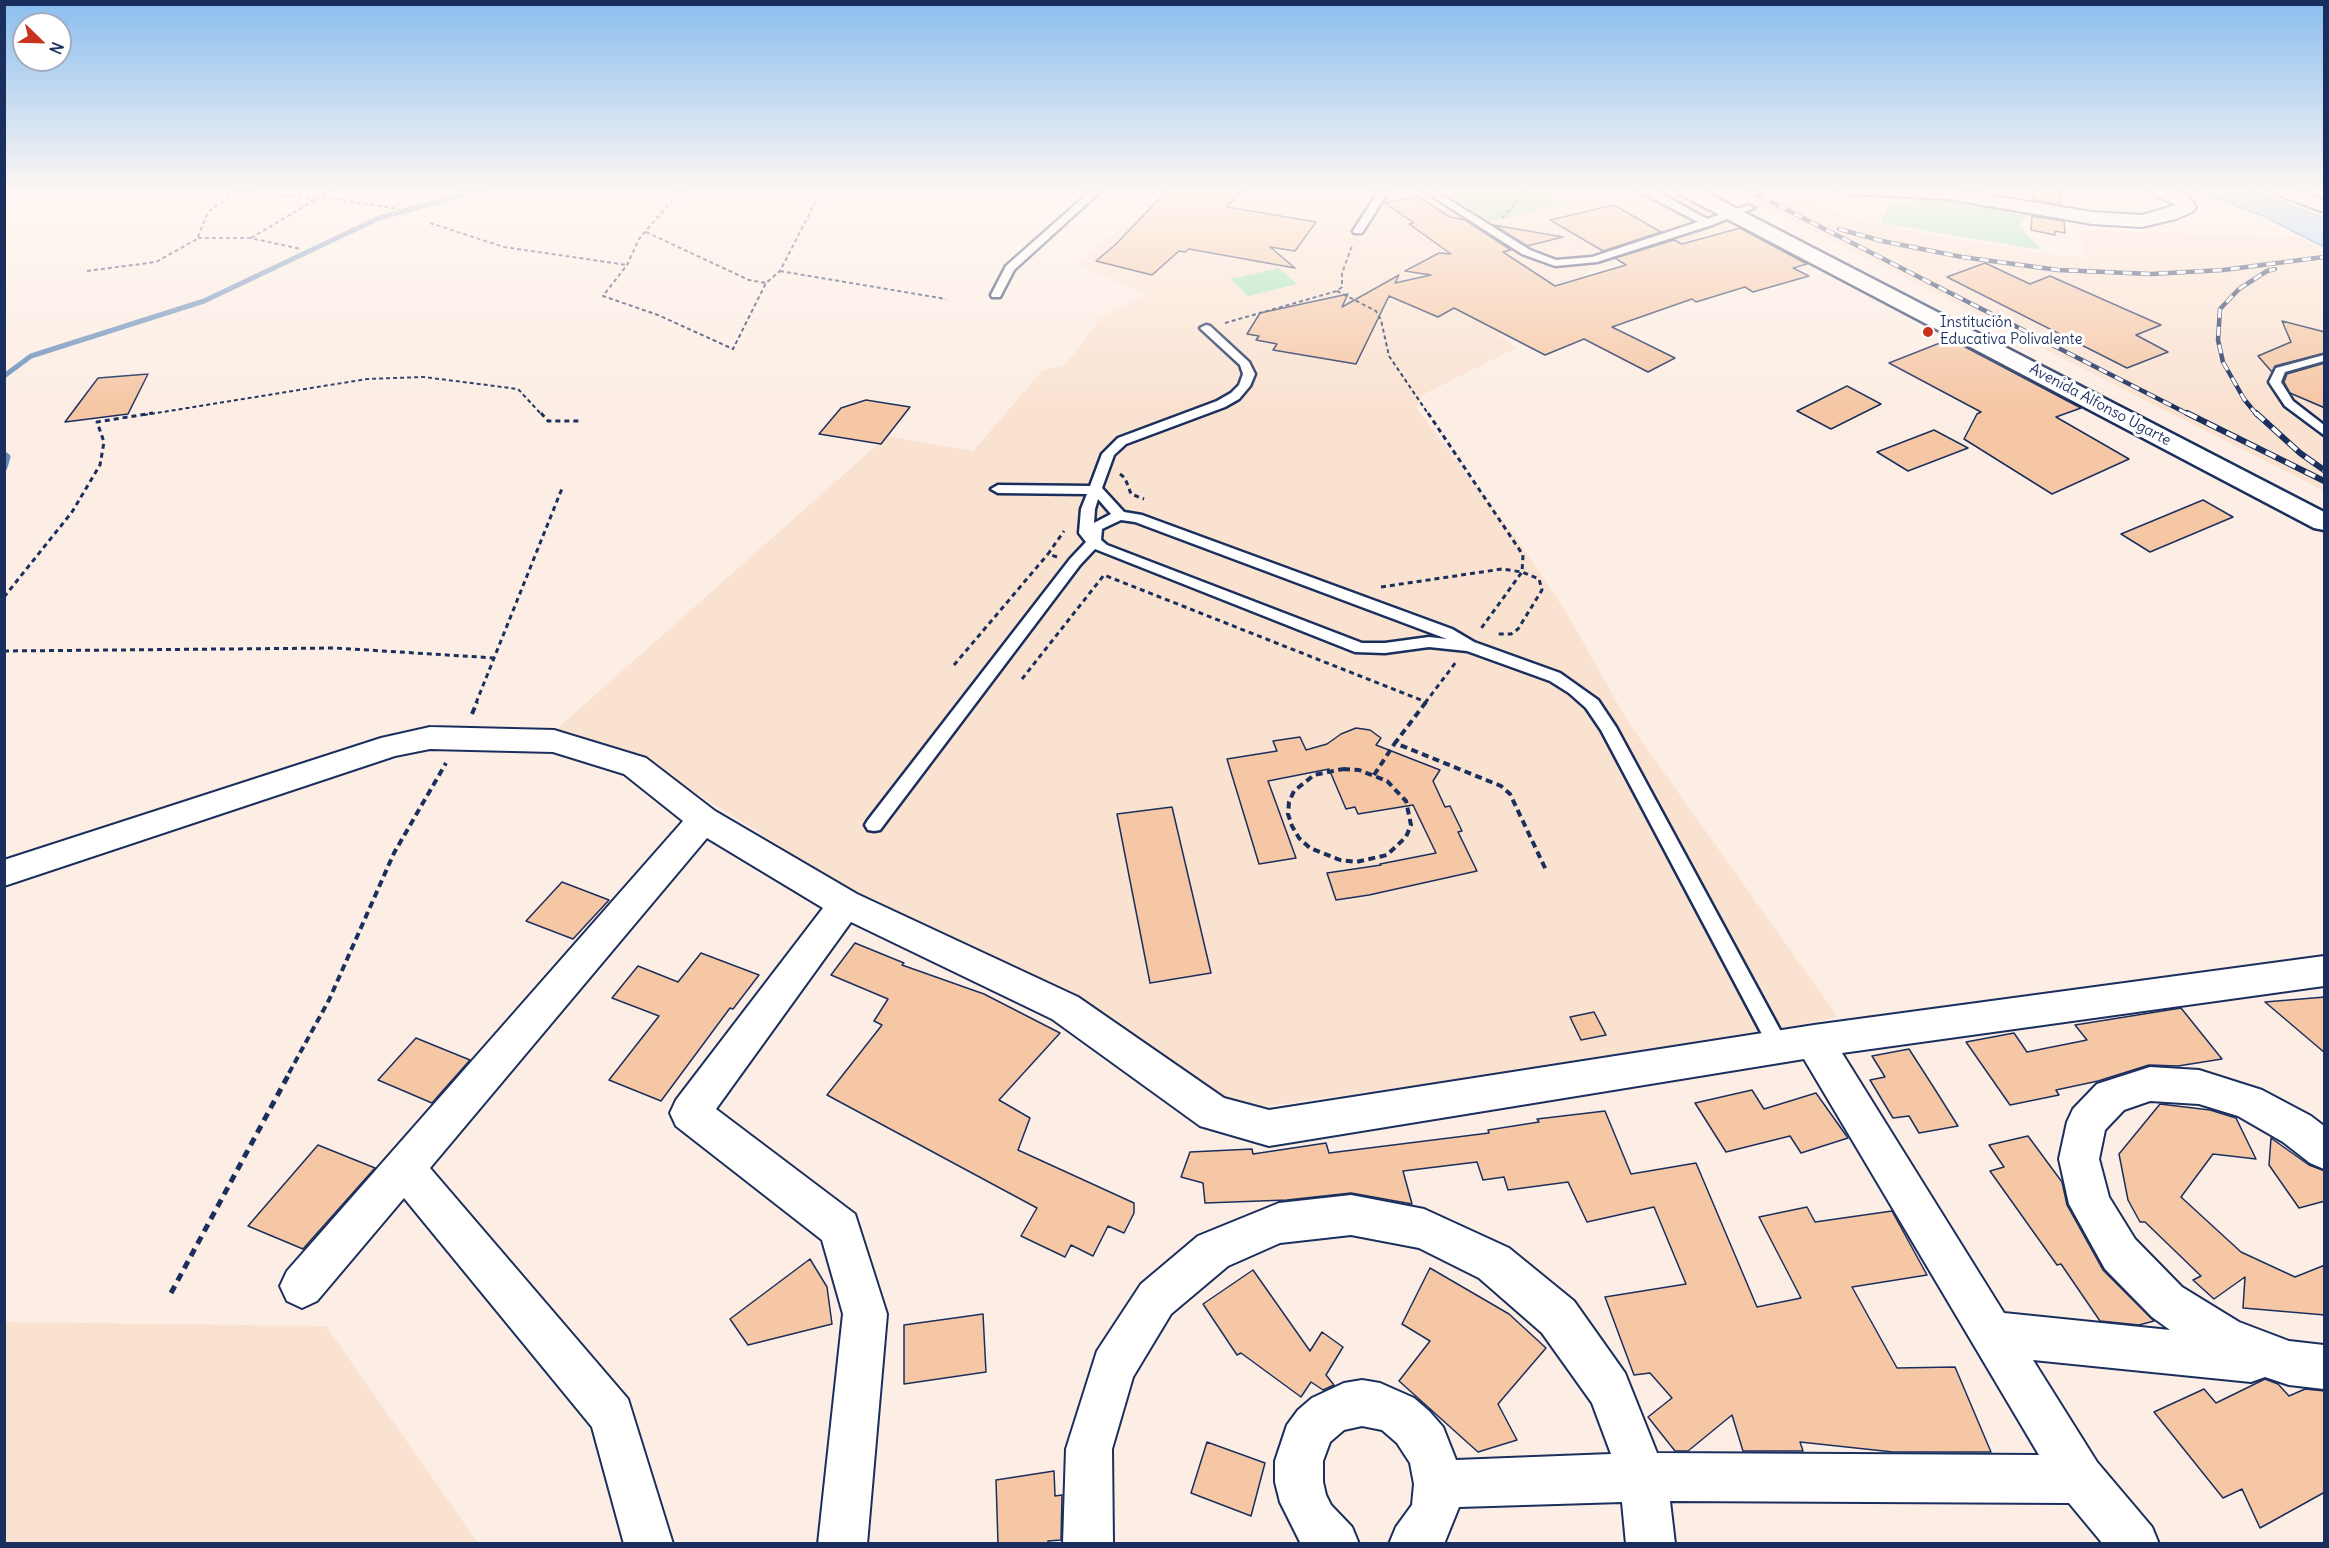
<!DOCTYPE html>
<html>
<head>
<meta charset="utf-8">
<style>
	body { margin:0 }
	#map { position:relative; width:2329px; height:1548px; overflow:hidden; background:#fceee4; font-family:Delius,sans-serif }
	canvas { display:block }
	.frame { position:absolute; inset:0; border:6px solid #1b2f5e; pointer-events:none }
	.north { position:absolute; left:12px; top:12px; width:60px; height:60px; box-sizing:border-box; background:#fff; border:2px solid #a4acbf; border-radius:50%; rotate:113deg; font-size:16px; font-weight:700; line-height:24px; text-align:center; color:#1b2f5e }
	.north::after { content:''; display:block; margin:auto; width:21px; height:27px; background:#c8321e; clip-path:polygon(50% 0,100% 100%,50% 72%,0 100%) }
</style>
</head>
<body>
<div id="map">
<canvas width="2329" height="1548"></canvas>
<div class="frame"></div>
<div class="north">N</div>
</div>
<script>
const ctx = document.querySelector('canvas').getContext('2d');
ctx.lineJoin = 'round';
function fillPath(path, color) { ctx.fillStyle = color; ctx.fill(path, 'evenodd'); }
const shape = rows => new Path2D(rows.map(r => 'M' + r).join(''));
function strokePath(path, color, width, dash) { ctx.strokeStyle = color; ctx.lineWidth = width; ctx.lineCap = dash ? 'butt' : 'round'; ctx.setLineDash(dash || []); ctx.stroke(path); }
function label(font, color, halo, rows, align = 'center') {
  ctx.font = font + ' Delius,sans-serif'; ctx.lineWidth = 6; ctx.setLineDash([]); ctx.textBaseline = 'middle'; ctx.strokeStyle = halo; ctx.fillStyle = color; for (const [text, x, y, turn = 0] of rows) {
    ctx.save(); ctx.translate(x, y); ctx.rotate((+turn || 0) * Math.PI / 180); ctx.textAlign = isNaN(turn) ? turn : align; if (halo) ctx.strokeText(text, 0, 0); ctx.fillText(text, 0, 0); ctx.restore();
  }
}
const built = shape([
	[1166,189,1669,189,1739,226,1595,266,1564,291,1498,334,1516,348,1424,394,1416,407,1519,542,1568,615,1628,722,1838,1017,1737,1038,1598,1060,1267,1106,1245,1106,1224,1098,1073,994,842,885,643,760,551,734,887,436,973,451,1043,370,1065,365,1100,319,1147,295,1077,264,1110,235,1134,222],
	[1730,189,1773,189,1855,218,1884,225,1958,240,2048,254,2088,258,2076,230,2299,237,2324,251,2324,491],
	[5,1322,326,1326,478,1543,5,1543]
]);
const green = shape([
	[1441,189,1537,189,1564,205,1491,221],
	[1932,197,2028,215,2019,226,2042,250,1881,223,1888,206],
	[1279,268,1297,284,1248,296,1231,279]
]);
const water = shape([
	[2190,189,2247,189,2324,218,2324,247,2261,215,2190,189]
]);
const streamFar1 = shape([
	[4,376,31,356,204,301,379,218,482,189]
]);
const stream = shape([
	[4,455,7,457,4,467]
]);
const building = shape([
	[1169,189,1243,189,1227,207,1316,222,1295,251,1270,247,1295,268,1189,249,1185,252,1179,251,1152,275,1096,261,1115,245,1169,189],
	[2034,189,2059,189,2061,205,2033,200,2034,189],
	[1417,196,1450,217,1465,220,1511,250,1503,252,1555,286,1626,265,1615,258,1674,240,1682,244,1740,228,1807,264,1793,268,1809,276,1753,292,1745,287,1696,302,1692,299,1612,327,1675,358,1648,372,1584,339,1545,355,1454,308,1438,317,1389,296,1356,364,1273,350,1277,344,1256,340,1259,336,1247,334,1260,313,1348,294,1342,307,1399,275,1395,283,1431,275,1405,271,1439,253,1451,254,1409,224,1414,223,1385,203,1417,196],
	[1614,205,1661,232,1603,251,1550,220,1614,205],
	[2032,216,2064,221,2065,233,2055,231,2055,235,2031,230,2032,216],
	[1494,225,1563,237,1527,246,1494,225],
	[1985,263,2030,284,2050,276,2161,325,2136,335,2168,352,2127,368,1947,277,1985,263],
	[2282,321,2325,332,2325,353,2275,366,2272,372,2258,356,2291,342,2282,321],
	[1950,339,2081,408,2056,417,2129,459,2052,494,1964,439,1977,414,1981,412,1889,363,1950,339],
	[2325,363,2325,408,2290,393,2284,382,2287,374,2325,363],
	[148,374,128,414,65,422,98,378,148,374],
	[1847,386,1881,404,1831,429,1797,411,1847,386],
	[866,400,910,407,881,444,819,434,841,408,866,400],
	[1934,430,1968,448,1908,471,1877,452,1934,430],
	[2203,500,2233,517,2150,552,2121,534,2203,500],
	[1356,728,1370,730,1381,738,1376,745,1440,770,1433,781,1445,807,1450,806,1462,831,1458,832,1477,871,1369,895,1336,900,1327,873,1381,865,1380,864,1436,853,1413,805,1358,814,1355,807,1346,809,1329,769,1268,781,1296,858,1259,864,1227,759,1277,751,1273,741,1300,737,1306,750,1327,744,1341,734,1356,728],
	[1172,807,1211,973,1150,983,1117,814,1172,807],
	[562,882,609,900,573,939,526,921,562,882],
	[855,943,904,963,902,965,984,994,1060,1033,999,1100,1030,1118,1018,1150,1134,1203,1134,1213,1124,1233,1108,1226,1093,1256,1071,1245,1065,1257,1021,1236,1037,1208,827,1095,882,1025,874,1021,888,999,831,975,855,943],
	[701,953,759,975,733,1009,730,1008,661,1101,609,1080,659,1016,612,998,638,966,678,982,701,953],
	[2325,997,2325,1053,2265,1002,2325,997],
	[2181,1008,2222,1059,2178,1066,2149,1065,2098,1081,2056,1090,2059,1095,2010,1105,1966,1042,2014,1033,2027,1052,2087,1040,2075,1025,2181,1008],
	[1594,1012,1606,1035,1581,1040,1570,1017,1594,1012],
	[416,1038,470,1060,432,1103,378,1080,416,1038],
	[1909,1049,1936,1091,1958,1126,1919,1133,1909,1116,1893,1118,1870,1080,1885,1077,1872,1056,1909,1049],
	[1752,1090,1764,1109,1816,1093,1848,1138,1801,1153,1790,1136,1726,1152,1695,1103,1752,1090],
	[2160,1104,2210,1110,2236,1118,2256,1159,2213,1154,2181,1197,2241,1252,2295,1277,2325,1265,2325,1315,2243,1308,2245,1277,2214,1299,2193,1280,2201,1276,2145,1222,2140,1222,2128,1200,2119,1154,2160,1104],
	[1605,1111,1631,1174,1696,1163,1757,1307,1801,1298,1759,1217,1807,1207,1815,1222,1892,1211,1927,1275,1852,1287,1897,1368,1955,1367,1991,1452,1893,1452,1800,1442,1803,1451,1743,1451,1732,1415,1688,1451,1675,1451,1648,1417,1672,1398,1650,1373,1634,1375,1605,1297,1686,1284,1654,1207,1587,1222,1568,1182,1508,1190,1504,1177,1483,1180,1477,1162,1403,1171,1412,1204,1351,1193,1287,1200,1205,1203,1203,1183,1181,1177,1190,1152,1252,1149,1253,1154,1326,1143,1329,1153,1489,1133,1488,1130,1539,1122,1537,1119,1605,1111],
	[2028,1136,2062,1182,2067,1205,2103,1270,2154,1321,2139,1325,2100,1321,2061,1264,2057,1265,1990,1171,2004,1167,1989,1145,2028,1136],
	[2271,1138,2309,1165,2325,1171,2325,1201,2299,1208,2269,1165,2271,1138],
	[318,1145,375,1168,303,1249,248,1226,318,1145],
	[810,1259,827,1287,832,1324,748,1345,730,1319,810,1259],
	[1430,1268,1509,1314,1546,1348,1498,1404,1517,1440,1478,1452,1399,1381,1430,1341,1402,1324,1430,1268],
	[1253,1270,1310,1351,1322,1332,1343,1347,1326,1375,1334,1385,1323,1390,1311,1382,1301,1397,1241,1353,1237,1355,1203,1304,1253,1270],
	[983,1314,986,1372,904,1384,904,1325,983,1314],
	[2265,1379,2278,1384,2289,1396,2305,1389,2325,1391,2325,1492,2260,1528,2242,1489,2223,1498,2154,1412,2204,1389,2216,1403,2265,1379],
	[1207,1442,1265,1463,1251,1516,1191,1493,1207,1442],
	[1054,1471,1055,1496,1062,1495,1061,1540,1048,1541,1048,1544,998,1544,996,1480,1054,1471]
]);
const pathFar3 = shape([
	[682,189,639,239,627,265,603,296,658,315,733,349,766,283,780,271,817,199],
	[236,191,317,199],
	[322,197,399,209],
	[1502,218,1523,196,1523,189],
	[430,223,504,247,627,265],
	[646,232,749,280,766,283],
	[198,238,250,238,301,249],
	[251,238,333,189],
	[87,271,156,262,197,239,208,212,239,189],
	[780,271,946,299],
	[1337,291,1376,311,1381,320,1389,356,1429,415],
	[1225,323,1337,291,1342,287,1342,273,1352,246],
	[144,415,367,379,424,377,518,389,542,415]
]);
const pathFar2 = shape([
	[541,413,548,421,580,421],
	[1428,413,1523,555,1522,572,1480,630],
	[1120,474,1125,478,1131,494,1144,499],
	[1057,557,1048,554,1064,531],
	[1381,587,1502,569,1522,572,1539,579,1542,590,1518,629,1511,634,1498,634],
	[4,597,72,512,100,465,104,442,97,422,153,413],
	[4,651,335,648,495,658],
	[954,665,1048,554],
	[1022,679,1104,575,1426,702],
	[476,703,563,486],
	[1425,703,1456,662]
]);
const pathFar1 = shape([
	[1426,702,1395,743,1501,786,1510,794,1546,870],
	[472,714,477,702],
	[1343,769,1359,770,1387,781,1406,801,1411,825,1406,837,1387,855,1356,862,1340,860,1310,848,1299,838,1292,826,1288,814,1289,802,1294,791,1314,775,1343,769],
	[1374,775,1395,743],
	[289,1073,329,1000,394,853,446,763]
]);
const path = shape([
	[171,1293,290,1072]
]);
const service = shape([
	[1093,189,1103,189,1014,270,1000,297,992,297,991,295,1006,266,1093,189],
	[1380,189,1390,189,1362,233,1354,233,1353,231,1380,189],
	[1421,189,1432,189,1530,250,1556,260,1592,257,1698,222,1635,189,1656,191,1707,219,1749,205,1754,208,1712,225,1597,262,1555,266,1522,254,1421,189],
	[1206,325,1210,326,1249,362,1255,374,1250,386,1239,399,1225,407,1126,444,1114,455,1102,488,1124,512,1142,515,1452,629,1474,642,1560,673,1598,700,1616,727,1786,1041,1789,1047,1786,1053,1779,1056,1772,1053,1601,730,1586,708,1569,693,1550,681,1467,651,1429,647,1385,653,1355,652,1095,549,1080,565,880,830,874,831,868,830,865,825,868,820,1070,559,1086,542,1079,533,1081,509,1087,494,998,493,991,489,998,485,1090,486,1102,454,1118,438,1217,401,1231,393,1239,385,1243,374,1240,365,1202,330,1200,328,1206,325],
	[1098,499,1111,514,1094,523,1095,509,1098,499],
	[1121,520,1135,522,1447,639,1429,637,1385,643,1362,643,1107,545,1101,540,1102,529,1121,520],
	[2324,355,2324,361,2285,372,2281,382,2293,401,2324,425,2324,435,2285,406,2269,382,2276,368,2324,355]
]);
const minor = shape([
	[1839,189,1950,189,2092,212,2142,215,2176,205,2150,193,2147,189,2172,189,2188,195,2196,207,2194,211,2176,219,2142,227,2092,224,1948,199,1848,194,1842,193,1839,189],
	[2269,189,2294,189,2324,201,2324,212,2272,193,2269,189],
	[430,727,554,730,646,758,715,811,857,894,1078,997,1224,1098,1269,1110,1814,1025,2324,956,2324,986,1842,1053,2004,1313,2170,1330,2152,1317,2105,1269,2069,1204,2059,1159,2067,1122,2073,1109,2097,1084,2150,1067,2199,1070,2262,1090,2311,1116,2324,1126,2324,1169,2310,1163,2283,1142,2238,1116,2199,1104,2150,1101,2124,1110,2105,1130,2099,1159,2109,1197,2135,1239,2182,1287,2239,1322,2289,1341,2324,1345,2324,1389,2289,1385,2265,1377,2251,1382,2033,1360,2097,1462,2152,1527,2159,1544,2103,1544,2069,1503,1670,1501,1675,1544,1626,1544,1622,1502,1459,1507,1444,1544,1389,1544,1396,1527,1412,1505,1414,1484,1410,1463,1397,1443,1382,1430,1362,1426,1344,1430,1330,1442,1323,1461,1323,1482,1326,1495,1331,1505,1352,1527,1359,1544,1301,1544,1280,1502,1275,1482,1275,1461,1287,1425,1298,1410,1312,1398,1344,1383,1362,1380,1380,1383,1414,1398,1429,1411,1443,1427,1456,1460,1611,1454,1592,1403,1542,1333,1479,1278,1419,1248,1351,1235,1280,1243,1228,1266,1171,1314,1133,1377,1112,1449,1113,1544,1063,1544,1066,1449,1097,1351,1141,1284,1198,1236,1279,1203,1351,1195,1424,1209,1509,1248,1574,1301,1625,1373,1657,1453,2039,1455,1804,1059,1269,1146,1200,1126,1052,1019,851,922,716,1109,855,1214,887,1314,867,1544,818,1544,843,1314,822,1240,676,1126,670,1113,676,1100,823,908,707,838,430,1168,628,1399,673,1544,624,1544,592,1427,404,1198,317,1301,302,1308,287,1301,280,1286,287,1271,683,821,624,774,553,752,430,749,395,756,4,886,4,860,381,738,430,727]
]);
const primary = shape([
	[1675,189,1699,189,2324,512,2324,530,2314,528,1678,193,1675,189]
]);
const railFar1 = shape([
	[1746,189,2190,415],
	[1839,229,1882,241,1962,257,2058,270,2151,274,2223,270,2324,257],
	[2257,415,2244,399,2223,362,2218,340,2220,309,2239,289,2267,271,2275,269]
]);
const rail = shape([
	[2187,413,2324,481],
	[2256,413,2300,453,2324,470]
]);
const markers = [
	[1928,332,6,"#c8321e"]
];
const farPoinames = [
	["Institución",1940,323],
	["Educativa Polivalente",1940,340]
];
const farStreetnames = [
	["Avenida Alfonso Ugarte",2100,405,28]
];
fillPath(built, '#fae2d1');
fillPath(green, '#9ce4b3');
fillPath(water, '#9dcef9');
strokePath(water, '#698ebb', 1.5);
strokePath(streamFar1, '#698ebb', 5);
strokePath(stream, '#698ebb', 7);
fillPath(building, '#f5c7a5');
strokePath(building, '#1b2f5e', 1.5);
strokePath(service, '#1b2f5e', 5);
strokePath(minor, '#1b2f5e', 4);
strokePath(primary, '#1b2f5e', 5);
strokePath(pathFar3, '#1b2f5e', 2, [4, 3]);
strokePath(pathFar2, '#1b2f5e', 3, [5, 4]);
strokePath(pathFar1, '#1b2f5e', 4, [7, 4.5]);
strokePath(path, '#1b2f5e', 5, [8, 6]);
fillPath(service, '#fff');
fillPath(minor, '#fff');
fillPath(primary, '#fff');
strokePath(railFar1, '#1b2f5e', 4.5);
strokePath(rail, '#1b2f5e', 6);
strokePath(railFar1, '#fff', 3, [9]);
strokePath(rail, '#fff', 4, [11]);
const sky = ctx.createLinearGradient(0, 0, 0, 406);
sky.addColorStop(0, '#8abeef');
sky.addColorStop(0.47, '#fef7f3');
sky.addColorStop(1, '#fef7f300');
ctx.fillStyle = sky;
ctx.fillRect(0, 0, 2329, 406);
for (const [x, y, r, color] of markers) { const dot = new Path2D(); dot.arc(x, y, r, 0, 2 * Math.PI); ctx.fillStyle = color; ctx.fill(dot); strokePath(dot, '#fff', 2); }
label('15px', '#1b2f5e', '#fff', farPoinames, 'left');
label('15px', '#1b2f5e', '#fff', farStreetnames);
</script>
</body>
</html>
